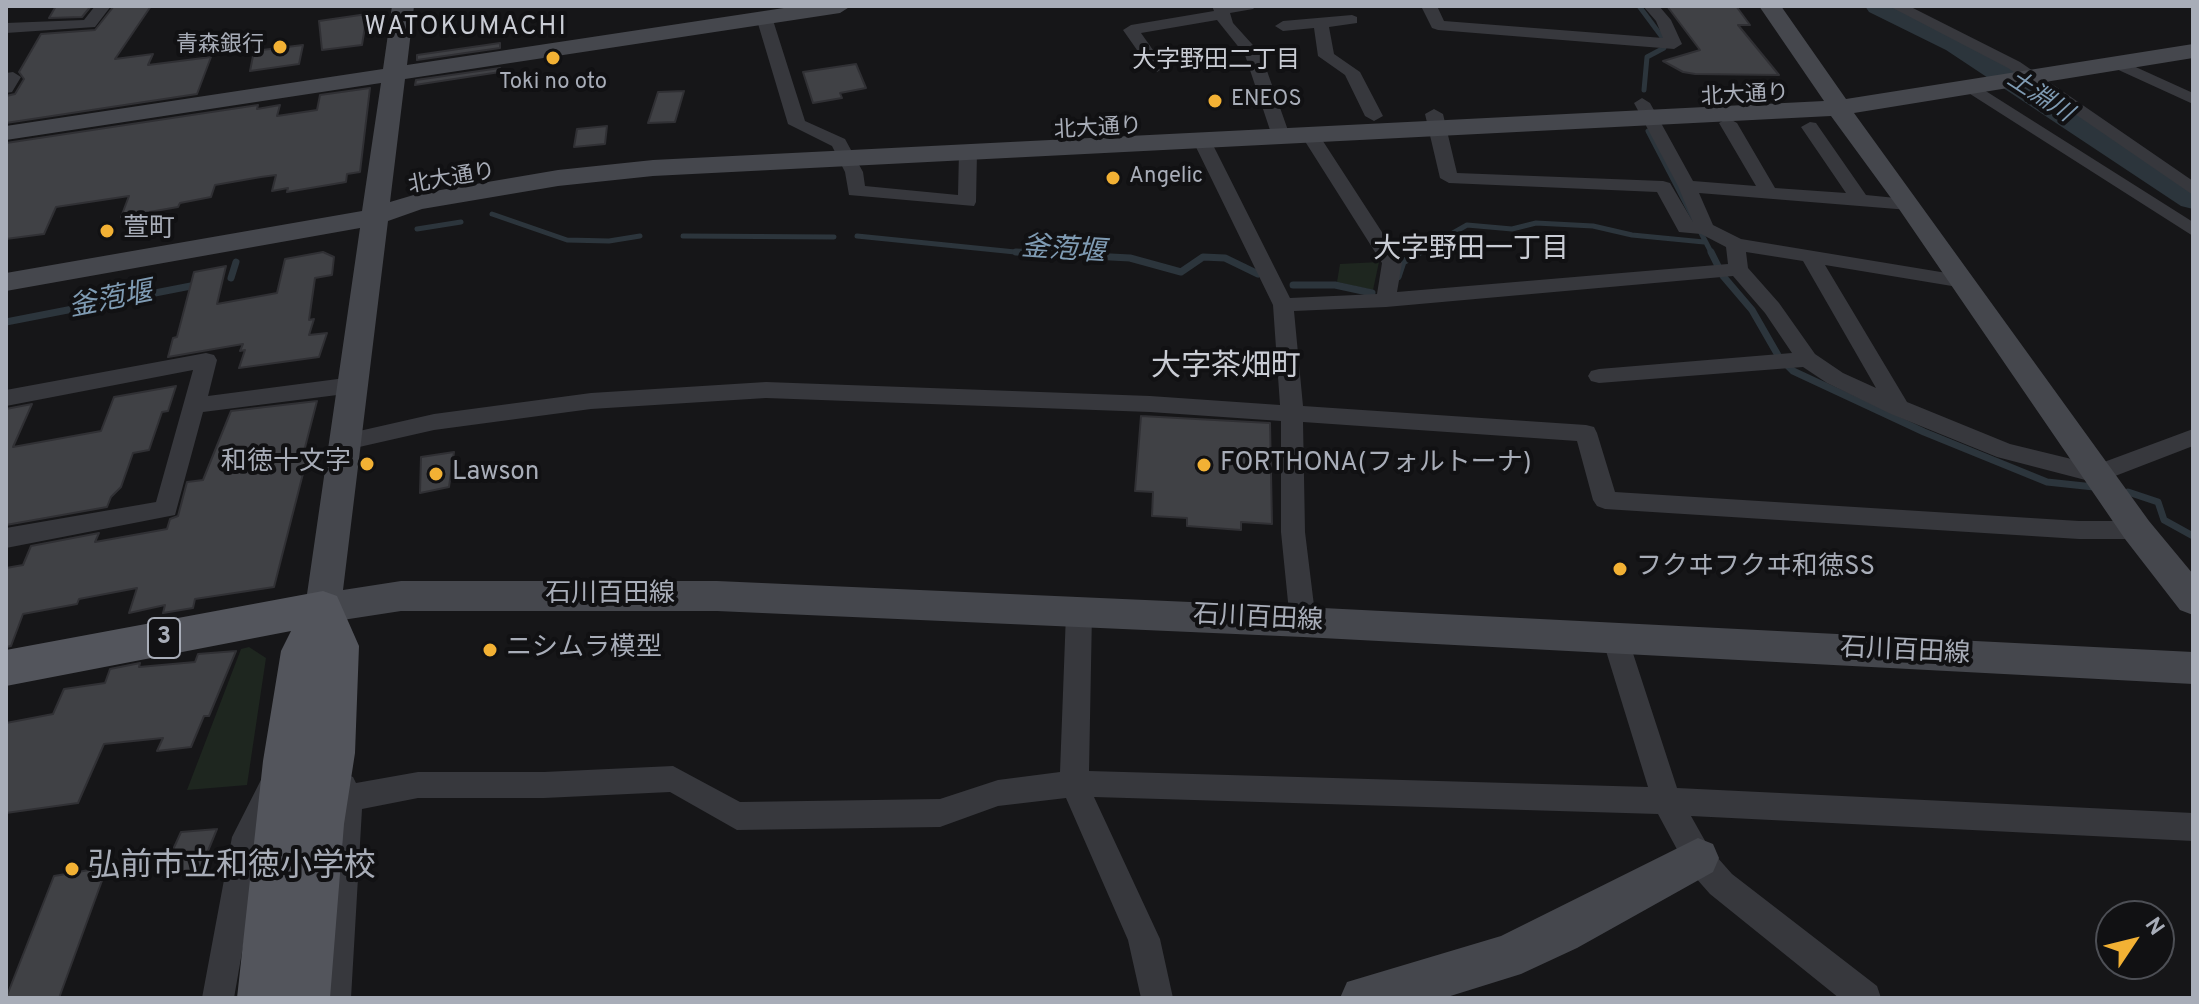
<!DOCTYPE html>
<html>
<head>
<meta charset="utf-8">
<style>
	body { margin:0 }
	#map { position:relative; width:2199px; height:1004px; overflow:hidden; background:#161618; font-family:Overpass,sans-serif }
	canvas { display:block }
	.frame { position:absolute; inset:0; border:8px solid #a8adb8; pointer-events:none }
	.north { position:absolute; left:2095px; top:900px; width:80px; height:80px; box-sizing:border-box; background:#111113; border:2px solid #4d4f55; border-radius:50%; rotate:55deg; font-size:22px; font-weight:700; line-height:32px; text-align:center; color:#a8adb8 }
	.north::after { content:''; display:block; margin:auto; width:28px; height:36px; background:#f2b134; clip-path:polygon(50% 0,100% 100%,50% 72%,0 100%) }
</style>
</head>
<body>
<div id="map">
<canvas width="2199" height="1004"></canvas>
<div class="frame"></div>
<div class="north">N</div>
</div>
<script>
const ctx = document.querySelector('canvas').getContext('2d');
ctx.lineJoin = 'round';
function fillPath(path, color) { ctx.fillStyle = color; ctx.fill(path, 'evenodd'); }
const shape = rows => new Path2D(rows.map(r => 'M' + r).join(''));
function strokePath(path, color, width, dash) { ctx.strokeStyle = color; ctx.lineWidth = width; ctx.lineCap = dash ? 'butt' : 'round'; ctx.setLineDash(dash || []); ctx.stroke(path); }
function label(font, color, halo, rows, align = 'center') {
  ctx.font = font + ' Overpass,"Noto Sans JP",sans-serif'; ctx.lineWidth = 8; ctx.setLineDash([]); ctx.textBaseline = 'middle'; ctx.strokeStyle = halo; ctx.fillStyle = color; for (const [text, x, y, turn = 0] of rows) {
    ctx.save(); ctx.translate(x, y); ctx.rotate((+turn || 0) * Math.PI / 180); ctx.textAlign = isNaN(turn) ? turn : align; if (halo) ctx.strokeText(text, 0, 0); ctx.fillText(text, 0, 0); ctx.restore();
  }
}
const green = shape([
	[1379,262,1373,290,1337,282,1340,264],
	[249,647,266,658,247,785,187,790,241,649]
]);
const streamFar1 = shape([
	[1639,6,1665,41,1664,48,1647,57,1644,90],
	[1648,131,1712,254],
	[492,214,567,240,609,241,640,236],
	[417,229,461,222],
	[683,236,834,237],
	[857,236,1035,254],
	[1416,254,1467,225,1512,229,1536,223,1593,226,1632,235,1704,242]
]);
const stream = shape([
	[1016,252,1130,258,1181,272,1203,257,1225,258,1258,274],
	[1711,252,1723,276,1752,310,1779,357,1793,371,1924,432,2047,482,2094,487],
	[1398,277,1403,262,1420,252],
	[231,278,236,262],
	[1293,285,1335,285,1372,293],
	[6,322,196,285],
	[2128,492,2158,502,2164,520,2193,536]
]);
const river = shape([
	[1865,6,1901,6,1966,38,2193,184,2193,209,2181,206,1946,50,1869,12,1865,6]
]);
const building = shape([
	[56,6,91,6,82,17,49,18,56,6],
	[114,6,151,6,115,59,153,54,148,65,211,57,197,94,6,123,6,96,15,94,24,79,19,72,41,34,95,30,114,6],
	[1667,6,1736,6,1750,25,1738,25,1779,75,1695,74,1683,72,1663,61,1700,50,1667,6],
	[367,14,362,45,322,50,319,21,367,14],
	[500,43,500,48,417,60,417,55,500,43],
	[303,45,299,64,250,71,254,51,303,45],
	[856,64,866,88,840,93,842,98,813,103,803,72,856,64],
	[500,68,500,72,415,85,416,80,500,68],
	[370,88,360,172,347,174,346,182,287,192,288,188,272,191,276,175,261,177,215,185,211,197,180,203,178,207,121,217,129,196,56,207,44,234,6,239,6,143,258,105,257,109,280,105,277,116,317,110,320,95,370,88],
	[684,91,675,122,648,123,658,92,684,91],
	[607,126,605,144,574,147,577,129,607,126],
	[323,252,334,257,332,275,315,278,309,320,314,319,309,335,327,333,319,357,239,368,245,350,240,351,243,344,168,357,173,338,177,337,194,272,226,266,217,304,277,293,285,259,323,252],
	[176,386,168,411,162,412,149,450,133,453,121,487,111,497,107,507,6,525,6,409,32,404,13,447,101,431,114,397,176,386],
	[317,401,303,455,308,454,274,587,195,599,193,608,163,613,165,605,129,613,137,588,79,599,77,604,23,614,11,646,6,647,6,568,23,565,31,546,99,533,95,542,167,529,170,519,178,516,187,482,203,480,231,411,317,401],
	[1141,416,1270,423,1272,524,1241,522,1241,530,1187,526,1187,518,1152,516,1153,492,1135,491,1141,416],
	[454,452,449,487,420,493,421,457,454,452],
	[236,651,209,716,204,716,191,747,157,751,163,738,104,744,78,803,6,813,6,723,53,714,64,689,105,683,110,669,140,663,139,667,195,662,198,654,236,651],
	[217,829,199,873,161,876,181,832,217,829],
	[107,867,59,998,6,998,54,876,107,867]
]);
const street = shape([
	[95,6,111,6,95,27,6,33,6,23,84,20,95,6],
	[1212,6,1256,6,1253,9,1230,13,1233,23,1261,54,1290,136,1287,140,1275,140,1272,136,1245,55,1217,20,1141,33,1165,67,1157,72,1151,70,1123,30,1131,25,1214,11,1212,6],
	[1421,6,1437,6,1444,21,1663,38,1656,21,1643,6,1659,6,1671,20,1682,44,1674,49,1438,30,1432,28,1421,6],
	[1889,6,1909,6,2020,62,2193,181,2193,195,2008,68,1889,6],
	[764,12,772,17,805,121,845,139,863,172,865,186,958,195,959,152,968,147,977,152,976,202,974,206,849,195,845,172,832,146,788,124,756,17,764,12],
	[1352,15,1357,17,1357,23,1329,27,1334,54,1360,72,1383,116,1374,121,1365,116,1345,75,1318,56,1314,28,1283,31,1275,26,1283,21,1352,15],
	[2118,59,2193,93,2193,104,2112,67,2112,61,2118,59],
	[13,72,21,77,12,92,6,93,6,73,13,72],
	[1973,83,2193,222,2193,236,1967,92,1965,88,1967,84,1973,83],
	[1642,98,1650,103,1693,181,1756,186,1719,123,1728,118,1737,123,1775,188,1846,193,1801,127,1810,122,1816,123,1866,195,1916,200,1918,204,1916,208,1909,210,1699,193,1713,225,1741,239,1971,277,1974,282,1964,288,1825,265,1907,402,2010,444,2096,465,2193,429,2193,446,2097,483,1997,457,1891,414,1827,383,1803,367,1599,383,1591,381,1588,376,1591,371,1599,369,1792,353,1765,313,1733,276,1386,307,1294,311,1303,406,1586,425,1594,427,1597,433,1615,492,2079,521,2137,521,2146,523,2149,530,2146,537,2137,539,2079,539,1605,509,1597,506,1593,500,1577,441,1303,422,1305,532,1316,622,1312,630,1303,633,1294,630,1290,622,1281,532,1281,421,1150,412,766,398,591,409,434,430,346,450,338,448,335,442,338,436,346,434,434,414,591,393,766,382,1150,396,1280,405,1273,305,1193,141,1196,137,1202,136,1211,141,1290,298,1377,294,1382,263,1301,135,1310,130,1319,135,1402,263,1397,292,1728,264,1726,247,1701,234,1679,232,1657,192,1449,183,1440,178,1425,114,1434,109,1443,114,1457,173,1663,181,1670,183,1693,222,1678,186,1634,103,1642,98],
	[1746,252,1803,261,1876,388,1843,373,1815,354,1779,303,1748,268,1746,252],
	[206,353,214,355,217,360,208,396,353,377,361,380,364,385,361,390,353,393,203,412,175,515,6,548,6,528,156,502,193,370,6,406,6,390,206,353],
	[1079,602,1088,606,1092,613,1089,771,1648,787,1602,638,1606,630,1615,627,1624,630,1628,638,1677,788,2193,813,2193,841,1691,816,1709,848,1732,874,1877,986,1881,998,1839,998,1710,894,1687,868,1658,814,1094,797,1160,939,1173,998,1141,998,1128,940,1066,798,998,806,940,827,737,830,670,792,544,798,418,798,362,809,351,998,319,998,333,825,332,798,329,786,333,777,343,773,353,777,356,783,418,772,544,772,673,766,740,802,940,799,998,780,1060,772,1066,613,1070,606,1079,602],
	[273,772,283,776,287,785,262,838,234,998,202,998,232,837,263,776,273,772]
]);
const secondary = shape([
	[392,6,414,6,407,65,797,6,851,6,840,13,405,79,390,202,417,194,558,170,653,160,1824,101,1759,6,1781,6,1846,99,2193,44,2193,58,1854,113,2149,521,2193,574,2193,615,2180,610,2125,539,1899,209,1831,116,653,176,558,186,422,209,388,221,343,590,401,581,717,581,1303,607,2193,652,2193,684,1303,637,717,611,401,611,323,623,310,619,305,608,360,228,6,291,6,273,362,211,381,83,6,140,6,126,383,69,392,6],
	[1698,838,1713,844,1719,858,1713,872,1577,948,1521,974,1444,998,1340,998,1347,982,1501,936,1698,838]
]);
const primary = shape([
	[323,591,337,596,359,646,355,753,344,824,330,998,237,998,263,761,281,651,291,631,6,686,6,650,323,591]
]);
const markers = [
	[280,47,8,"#f2b134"],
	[553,58,8,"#f2b134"],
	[1215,101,8,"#f2b134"],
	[1113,178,8,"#f2b134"],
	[107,231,8,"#f2b134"],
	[367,464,8,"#f2b134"],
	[1204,465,8,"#f2b134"],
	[436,474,8,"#f2b134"],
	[1620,569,8,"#f2b134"],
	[490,650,8,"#f2b134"],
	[72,869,8,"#f2b134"]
];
const farPoinames = [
	["青森銀行",264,47,"right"],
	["Toki no oto",553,84,"center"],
	["ENEOS",1231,101],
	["Angelic",1129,178]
];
const farStreetnames = [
	["北大通り",1745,97,-3],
	["北大通り",1098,130,-3],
	["北大通り",452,180,-10]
];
const farNeighbourhoodnames = [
	["大字野田二丁目",1216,62]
];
const farWaternames = [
	["土淵川",2039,98,33]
];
const shields = [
	[164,638,32]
];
const shieldNames = [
	["3",164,638]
];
const farQuarternames = [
	["WATOKUMACHI",466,29]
];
const poiNames = [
	["萱町",123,231],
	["和徳十文字",351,464,"right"],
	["FORTHONA(フォルトーナ)",1220,465],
	["Lawson",452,474],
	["フクヰフクヰ和徳SS",1636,569],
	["ニシムラ模型",506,650]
];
const streetNames = [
	["石川百田線",610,596],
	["石川百田線",1258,620,3],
	["石川百田線",1905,653,3]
];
const neighbourhoodNames = [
	["大字野田一丁目",1471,251]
];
const waterNames = [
	["釜萢堰",1063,252,4],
	["釜萢堰",111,302,-11]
];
const quarterNames = [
	["大字茶畑町",1226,369]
];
const nearPoinames = [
	["弘前市立和徳小学校",88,869]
];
fillPath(green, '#1e261f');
strokePath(streamFar1, '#2c353c', 5);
strokePath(stream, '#2c353c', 7);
fillPath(river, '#2c353c');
fillPath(building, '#404145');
strokePath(building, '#303034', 2);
fillPath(street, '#37383d');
fillPath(secondary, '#45474d');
fillPath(primary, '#53555c');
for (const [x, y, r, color] of markers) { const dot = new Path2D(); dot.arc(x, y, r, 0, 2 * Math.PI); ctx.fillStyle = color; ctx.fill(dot); strokePath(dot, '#111113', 3); }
label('22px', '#a8adb8', '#111113', farPoinames, 'left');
label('22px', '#a8adb8', '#111113', farStreetnames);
label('24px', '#c9ccd4', '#111113', farNeighbourhoodnames);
label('italic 24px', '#7f9bb3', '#111113', farWaternames);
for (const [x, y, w] of shields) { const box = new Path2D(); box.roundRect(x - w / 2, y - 20, w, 40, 6); ctx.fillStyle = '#111113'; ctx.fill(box); strokePath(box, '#a8adb8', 2); }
label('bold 24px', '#a8adb8', null, shieldNames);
ctx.letterSpacing = '2px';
label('26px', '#c9ccd4', '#111113', farQuarternames);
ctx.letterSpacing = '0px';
label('26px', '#a8adb8', '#111113', poiNames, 'left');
label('26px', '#a8adb8', '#111113', streetNames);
label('28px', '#c9ccd4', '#111113', neighbourhoodNames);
label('italic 28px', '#7f9bb3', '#111113', waterNames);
label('30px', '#c9ccd4', '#111113', quarterNames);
label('32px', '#a8adb8', '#111113', nearPoinames, 'left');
</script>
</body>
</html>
